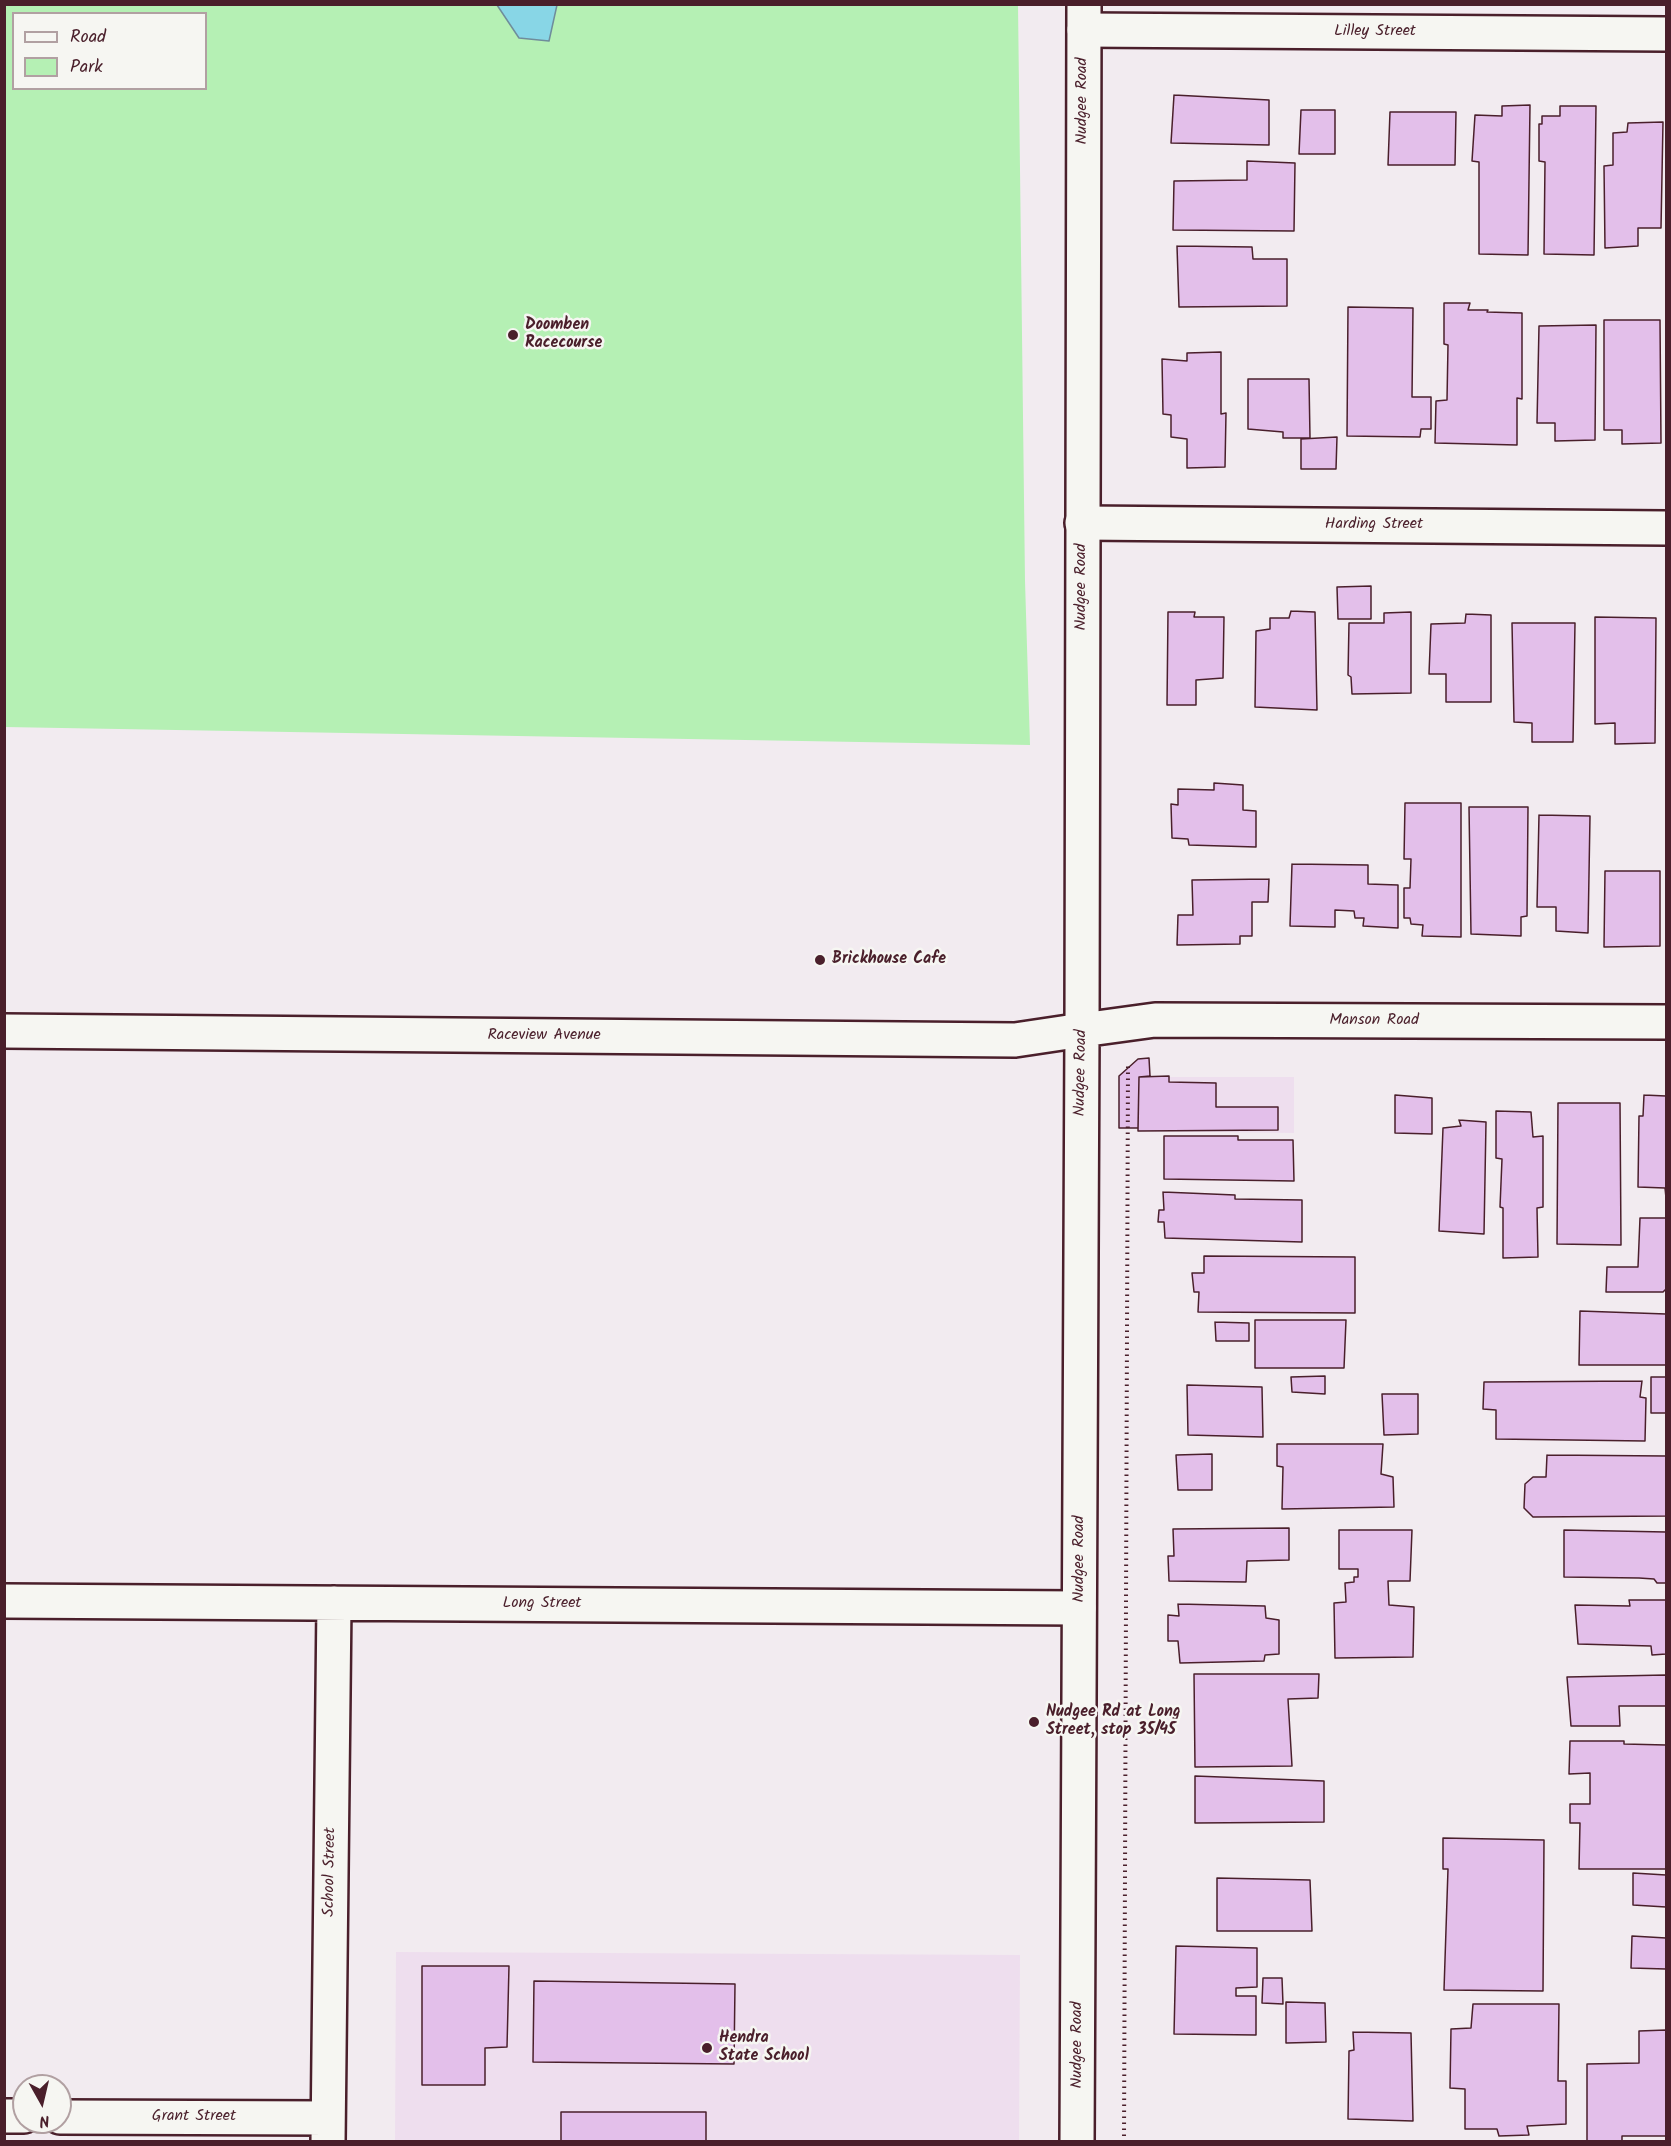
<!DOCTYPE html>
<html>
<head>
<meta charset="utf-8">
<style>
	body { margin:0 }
	#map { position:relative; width:1671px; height:2146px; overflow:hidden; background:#f2ebf0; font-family:Kalam,sans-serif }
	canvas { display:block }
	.frame { position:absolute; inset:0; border:6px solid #4a1f2b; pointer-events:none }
	.legend { position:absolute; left:12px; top:12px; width:195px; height:78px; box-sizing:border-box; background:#f6f6f2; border:2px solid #b1a0a2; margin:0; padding:8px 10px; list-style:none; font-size:18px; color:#4a1f2b }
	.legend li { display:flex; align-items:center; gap:12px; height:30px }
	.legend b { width:30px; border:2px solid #b1a0a2 }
	.north { position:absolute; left:12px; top:2074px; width:60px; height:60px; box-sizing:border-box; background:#f6f6f2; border:2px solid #b1a0a2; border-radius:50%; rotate:172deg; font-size:16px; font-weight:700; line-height:24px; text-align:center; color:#4a1f2b }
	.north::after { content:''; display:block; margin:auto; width:21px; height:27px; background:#4a1f2b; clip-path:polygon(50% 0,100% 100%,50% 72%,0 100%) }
</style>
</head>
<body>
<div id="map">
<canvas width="1671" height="2146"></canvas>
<div class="frame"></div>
<ul class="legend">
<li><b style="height:8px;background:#f6f6f2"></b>Road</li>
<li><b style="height:16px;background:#b5f0b4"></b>Park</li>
</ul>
<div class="north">N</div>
</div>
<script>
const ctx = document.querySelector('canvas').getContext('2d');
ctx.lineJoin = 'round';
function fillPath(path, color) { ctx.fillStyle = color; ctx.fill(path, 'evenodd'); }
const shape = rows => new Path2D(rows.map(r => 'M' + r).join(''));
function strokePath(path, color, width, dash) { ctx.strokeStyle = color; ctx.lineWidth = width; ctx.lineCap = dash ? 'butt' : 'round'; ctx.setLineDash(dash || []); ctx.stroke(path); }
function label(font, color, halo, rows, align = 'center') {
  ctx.font = font + ' Kalam,sans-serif'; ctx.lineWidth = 5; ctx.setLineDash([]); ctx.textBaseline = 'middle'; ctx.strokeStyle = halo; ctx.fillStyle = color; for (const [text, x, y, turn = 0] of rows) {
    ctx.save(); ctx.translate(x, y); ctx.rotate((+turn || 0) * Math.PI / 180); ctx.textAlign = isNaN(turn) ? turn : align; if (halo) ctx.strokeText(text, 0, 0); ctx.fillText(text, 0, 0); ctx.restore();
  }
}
const built = shape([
	[1139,1077,1294,1077,1294,1133,1138,1131],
	[396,1952,1020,1955,1019,2141,395,2142]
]);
const green = shape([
	[5,5,1018,5,1025,581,1030,745,5,727],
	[14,14,206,14,206,88,14,88]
]);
const water = shape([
	[497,5,557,5,549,41,519,38,497,5]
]);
const building = shape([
	[1174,95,1269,100,1269,145,1171,143,1174,95],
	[1530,105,1528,255,1479,254,1479,162,1472,161,1475,115,1502,116,1502,106,1530,105],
	[1560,106,1596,106,1594,255,1544,254,1545,162,1539,161,1539,124,1542,124,1542,116,1560,116,1560,106],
	[1301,110,1335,110,1335,154,1299,154,1301,110],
	[1390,112,1456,112,1455,165,1388,165,1390,112],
	[1663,122,1661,228,1638,228,1638,246,1605,248,1604,166,1613,165,1613,133,1627,132,1628,123,1663,122],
	[1247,161,1295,163,1294,231,1173,230,1174,181,1247,180,1247,161],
	[1177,246,1252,247,1253,259,1287,259,1287,306,1179,307,1177,246],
	[1444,303,1470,303,1468,310,1488,310,1487,312,1522,313,1522,399,1517,398,1517,445,1435,443,1436,401,1447,400,1448,345,1444,344,1444,303],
	[1348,307,1413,308,1412,397,1431,397,1431,429,1421,429,1420,437,1347,436,1348,307],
	[1604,320,1660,320,1661,443,1622,444,1622,430,1604,430,1604,320],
	[1596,325,1595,440,1555,441,1555,423,1537,423,1539,326,1596,325],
	[1221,352,1221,414,1226,413,1225,467,1187,468,1187,439,1171,437,1171,415,1163,414,1162,359,1187,361,1187,353,1221,352],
	[1248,379,1309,379,1310,438,1283,438,1283,432,1248,429,1248,379],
	[1337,437,1336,469,1301,469,1301,439,1337,437],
	[1371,586,1371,619,1338,619,1337,587,1371,586],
	[1291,611,1315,612,1317,710,1255,707,1256,631,1270,629,1270,618,1289,618,1291,611],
	[1168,612,1195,612,1194,617,1224,617,1223,678,1196,680,1196,705,1167,705,1168,612],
	[1411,612,1411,693,1352,694,1351,677,1348,675,1349,623,1384,623,1384,613,1411,612],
	[1466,614,1491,615,1491,702,1446,702,1446,674,1429,674,1431,624,1465,623,1466,614],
	[1595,617,1656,618,1655,743,1615,744,1615,723,1595,724,1595,617],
	[1512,623,1575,623,1573,742,1532,742,1532,723,1514,722,1512,623],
	[1214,783,1243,785,1243,810,1256,811,1256,847,1189,845,1188,839,1172,838,1171,804,1178,805,1178,789,1214,790,1214,783],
	[1405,803,1461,803,1461,937,1422,936,1423,925,1411,924,1410,918,1404,918,1404,888,1410,888,1411,859,1404,859,1405,803],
	[1469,807,1528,807,1527,916,1521,917,1521,936,1471,934,1469,807],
	[1539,815,1590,816,1588,933,1556,931,1556,907,1537,907,1539,815],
	[1292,864,1368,865,1368,884,1398,885,1398,928,1363,926,1364,918,1355,918,1354,911,1335,910,1335,927,1290,926,1292,864],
	[1605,871,1660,871,1660,946,1604,947,1605,871],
	[1269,879,1268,902,1252,902,1252,936,1240,936,1240,944,1177,945,1178,915,1193,915,1192,880,1269,879],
	[1149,1058,1150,1076,1139,1077,1138,1128,1119,1128,1119,1076,1138,1059,1149,1058],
	[1169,1076,1169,1082,1216,1083,1216,1107,1278,1107,1278,1130,1138,1131,1139,1077,1169,1076],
	[1395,1095,1432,1098,1432,1134,1395,1133,1395,1095],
	[1644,1095,1666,1096,1666,1198,1665,1188,1638,1187,1639,1116,1643,1116,1644,1095],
	[1558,1103,1620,1103,1621,1245,1557,1244,1558,1103],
	[1496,1111,1531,1112,1533,1137,1543,1136,1543,1207,1537,1208,1538,1257,1503,1258,1503,1208,1500,1207,1502,1159,1496,1158,1496,1111],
	[1459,1120,1486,1122,1484,1234,1439,1231,1443,1128,1461,1126,1459,1120],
	[1164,1136,1238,1136,1238,1140,1293,1140,1294,1181,1164,1179,1164,1136],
	[1163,1192,1235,1195,1235,1199,1302,1200,1302,1242,1165,1238,1164,1222,1158,1222,1159,1210,1164,1210,1163,1192],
	[1640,1218,1666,1218,1666,1289,1663,1292,1606,1292,1607,1267,1638,1267,1640,1218],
	[1204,1256,1355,1257,1355,1313,1198,1312,1199,1292,1194,1292,1192,1273,1204,1273,1204,1256],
	[1580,1311,1666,1314,1666,1365,1579,1365,1580,1311],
	[1255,1320,1346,1320,1344,1368,1255,1368,1255,1320],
	[1215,1322,1249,1323,1249,1341,1216,1341,1215,1322],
	[1325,1376,1325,1394,1292,1392,1291,1377,1325,1376],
	[1651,1377,1666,1377,1666,1413,1651,1413,1651,1377],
	[1642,1381,1640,1397,1646,1398,1645,1441,1496,1439,1496,1410,1483,1409,1484,1382,1642,1381],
	[1187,1385,1262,1387,1263,1437,1188,1435,1187,1385],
	[1382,1394,1418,1394,1418,1434,1384,1435,1382,1394],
	[1277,1444,1383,1444,1381,1474,1393,1477,1394,1507,1282,1509,1283,1467,1277,1466,1277,1444],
	[1212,1454,1212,1490,1178,1490,1176,1455,1212,1454],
	[1547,1455,1666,1456,1666,1516,1533,1517,1524,1508,1525,1484,1533,1477,1546,1477,1547,1455],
	[1289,1528,1289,1560,1247,1561,1246,1582,1169,1581,1168,1556,1174,1556,1173,1529,1289,1528],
	[1339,1530,1412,1530,1410,1581,1388,1581,1389,1605,1414,1607,1413,1657,1335,1658,1334,1603,1346,1602,1345,1583,1354,1582,1354,1577,1358,1577,1358,1569,1339,1569,1339,1530],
	[1564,1530,1666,1532,1666,1583,1657,1583,1654,1579,1639,1578,1564,1577,1564,1530],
	[1629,1600,1666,1600,1666,1654,1652,1655,1651,1646,1578,1644,1575,1605,1630,1606,1629,1600],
	[1178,1604,1265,1606,1266,1618,1279,1620,1279,1654,1265,1655,1264,1661,1180,1663,1178,1641,1168,1641,1168,1615,1179,1616,1178,1604],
	[1194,1674,1319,1674,1318,1698,1288,1699,1292,1766,1195,1767,1194,1674],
	[1666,1675,1666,1706,1619,1706,1620,1726,1571,1726,1567,1677,1666,1675],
	[1570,1741,1624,1741,1624,1744,1666,1745,1666,1869,1579,1869,1580,1823,1570,1823,1570,1804,1590,1804,1590,1773,1569,1774,1570,1741],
	[1195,1776,1324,1781,1324,1822,1195,1823,1195,1776],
	[1443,1838,1544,1840,1543,1991,1444,1990,1448,1869,1443,1869,1443,1838],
	[1633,1873,1666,1875,1666,1907,1633,1905,1633,1873],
	[1217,1878,1310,1880,1312,1931,1217,1931,1217,1878],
	[1632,1936,1666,1938,1666,1969,1631,1968,1632,1936],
	[1176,1946,1257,1948,1257,1987,1236,1988,1236,1996,1256,1996,1256,2035,1174,2034,1176,1946],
	[422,1966,509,1966,507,2047,485,2048,485,2085,422,2085,422,1966],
	[1263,1978,1282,1978,1283,2004,1262,2003,1263,1978],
	[534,1981,735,1984,734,2064,533,2062,534,1981],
	[1286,2002,1325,2003,1326,2042,1286,2043,1286,2002],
	[1473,2004,1559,2004,1558,2081,1566,2081,1566,2124,1527,2126,1529,2135,1499,2136,1497,2129,1465,2129,1465,2089,1450,2088,1451,2029,1471,2028,1473,2004],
	[1666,2030,1666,2136,1622,2136,1622,2142,1587,2142,1587,2064,1639,2063,1639,2031,1666,2030],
	[1353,2032,1411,2033,1413,2121,1348,2119,1349,2051,1354,2050,1353,2032],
	[561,2112,706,2112,706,2142,561,2142,561,2112]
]);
const path = shape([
	[1124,2142,1128,1064]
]);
const street = shape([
	[1084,30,1666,34],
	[1082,523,1666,528],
	[4,1031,1015,1040,1082,1030],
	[4,1601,1079,1608],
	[4,2116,24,2116],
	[60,2117,328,2118],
	[328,2142,334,1603]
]);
const secondary = shape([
	[1082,1030,1155,1020,1666,1022],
	[1077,2142,1082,1030,1084,4]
]);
const markers = [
	[513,335,6,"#4a1f2b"],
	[820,960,6,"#4a1f2b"],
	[1034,1722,6,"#4a1f2b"],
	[707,2048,6,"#4a1f2b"]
];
const streetNames = [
	["Lilley Street",1375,32],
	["Nudgee Road",1083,101,-90],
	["Harding Street",1374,525],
	["Nudgee Road",1082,587,-90],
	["Manson Road",1374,1021],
	["Raceview Avenue",544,1036],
	["Nudgee Road",1082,1073,-89],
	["Nudgee Road",1080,1559,-90],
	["Long Street",542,1604],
	["School Street",331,1872,-89],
	["Nudgee Road",1078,2045,-90],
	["Grant Street",194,2117]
];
const poiNames = [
	["Doomben",525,326],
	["Racecourse",525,344],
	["Brickhouse Cafe",832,960],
	["Nudgee Rd at Long",1046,1713],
	["Street, stop 35/45",1046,1731],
	["Hendra",719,2039],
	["State School",719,2057]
];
fillPath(built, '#eedeee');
fillPath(green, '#b5f0b4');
fillPath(water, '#88d6e6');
strokePath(water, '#6f8d9b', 1.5);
fillPath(building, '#e3bfea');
strokePath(building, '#4a1f2b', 1.5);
strokePath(street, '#4a1f2b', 38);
strokePath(secondary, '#4a1f2b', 38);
strokePath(path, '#4a1f2b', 4, [1.5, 4.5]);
strokePath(street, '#f6f6f2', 33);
strokePath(secondary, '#f6f6f2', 33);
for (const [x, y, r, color] of markers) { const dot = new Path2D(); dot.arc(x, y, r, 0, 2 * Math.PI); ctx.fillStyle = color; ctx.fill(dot); strokePath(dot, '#f6f6f2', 2); }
label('16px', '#4a1f2b', '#f6f6f2', streetNames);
label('bold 16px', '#4a1f2b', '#f6f6f2', poiNames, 'left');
</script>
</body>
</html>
